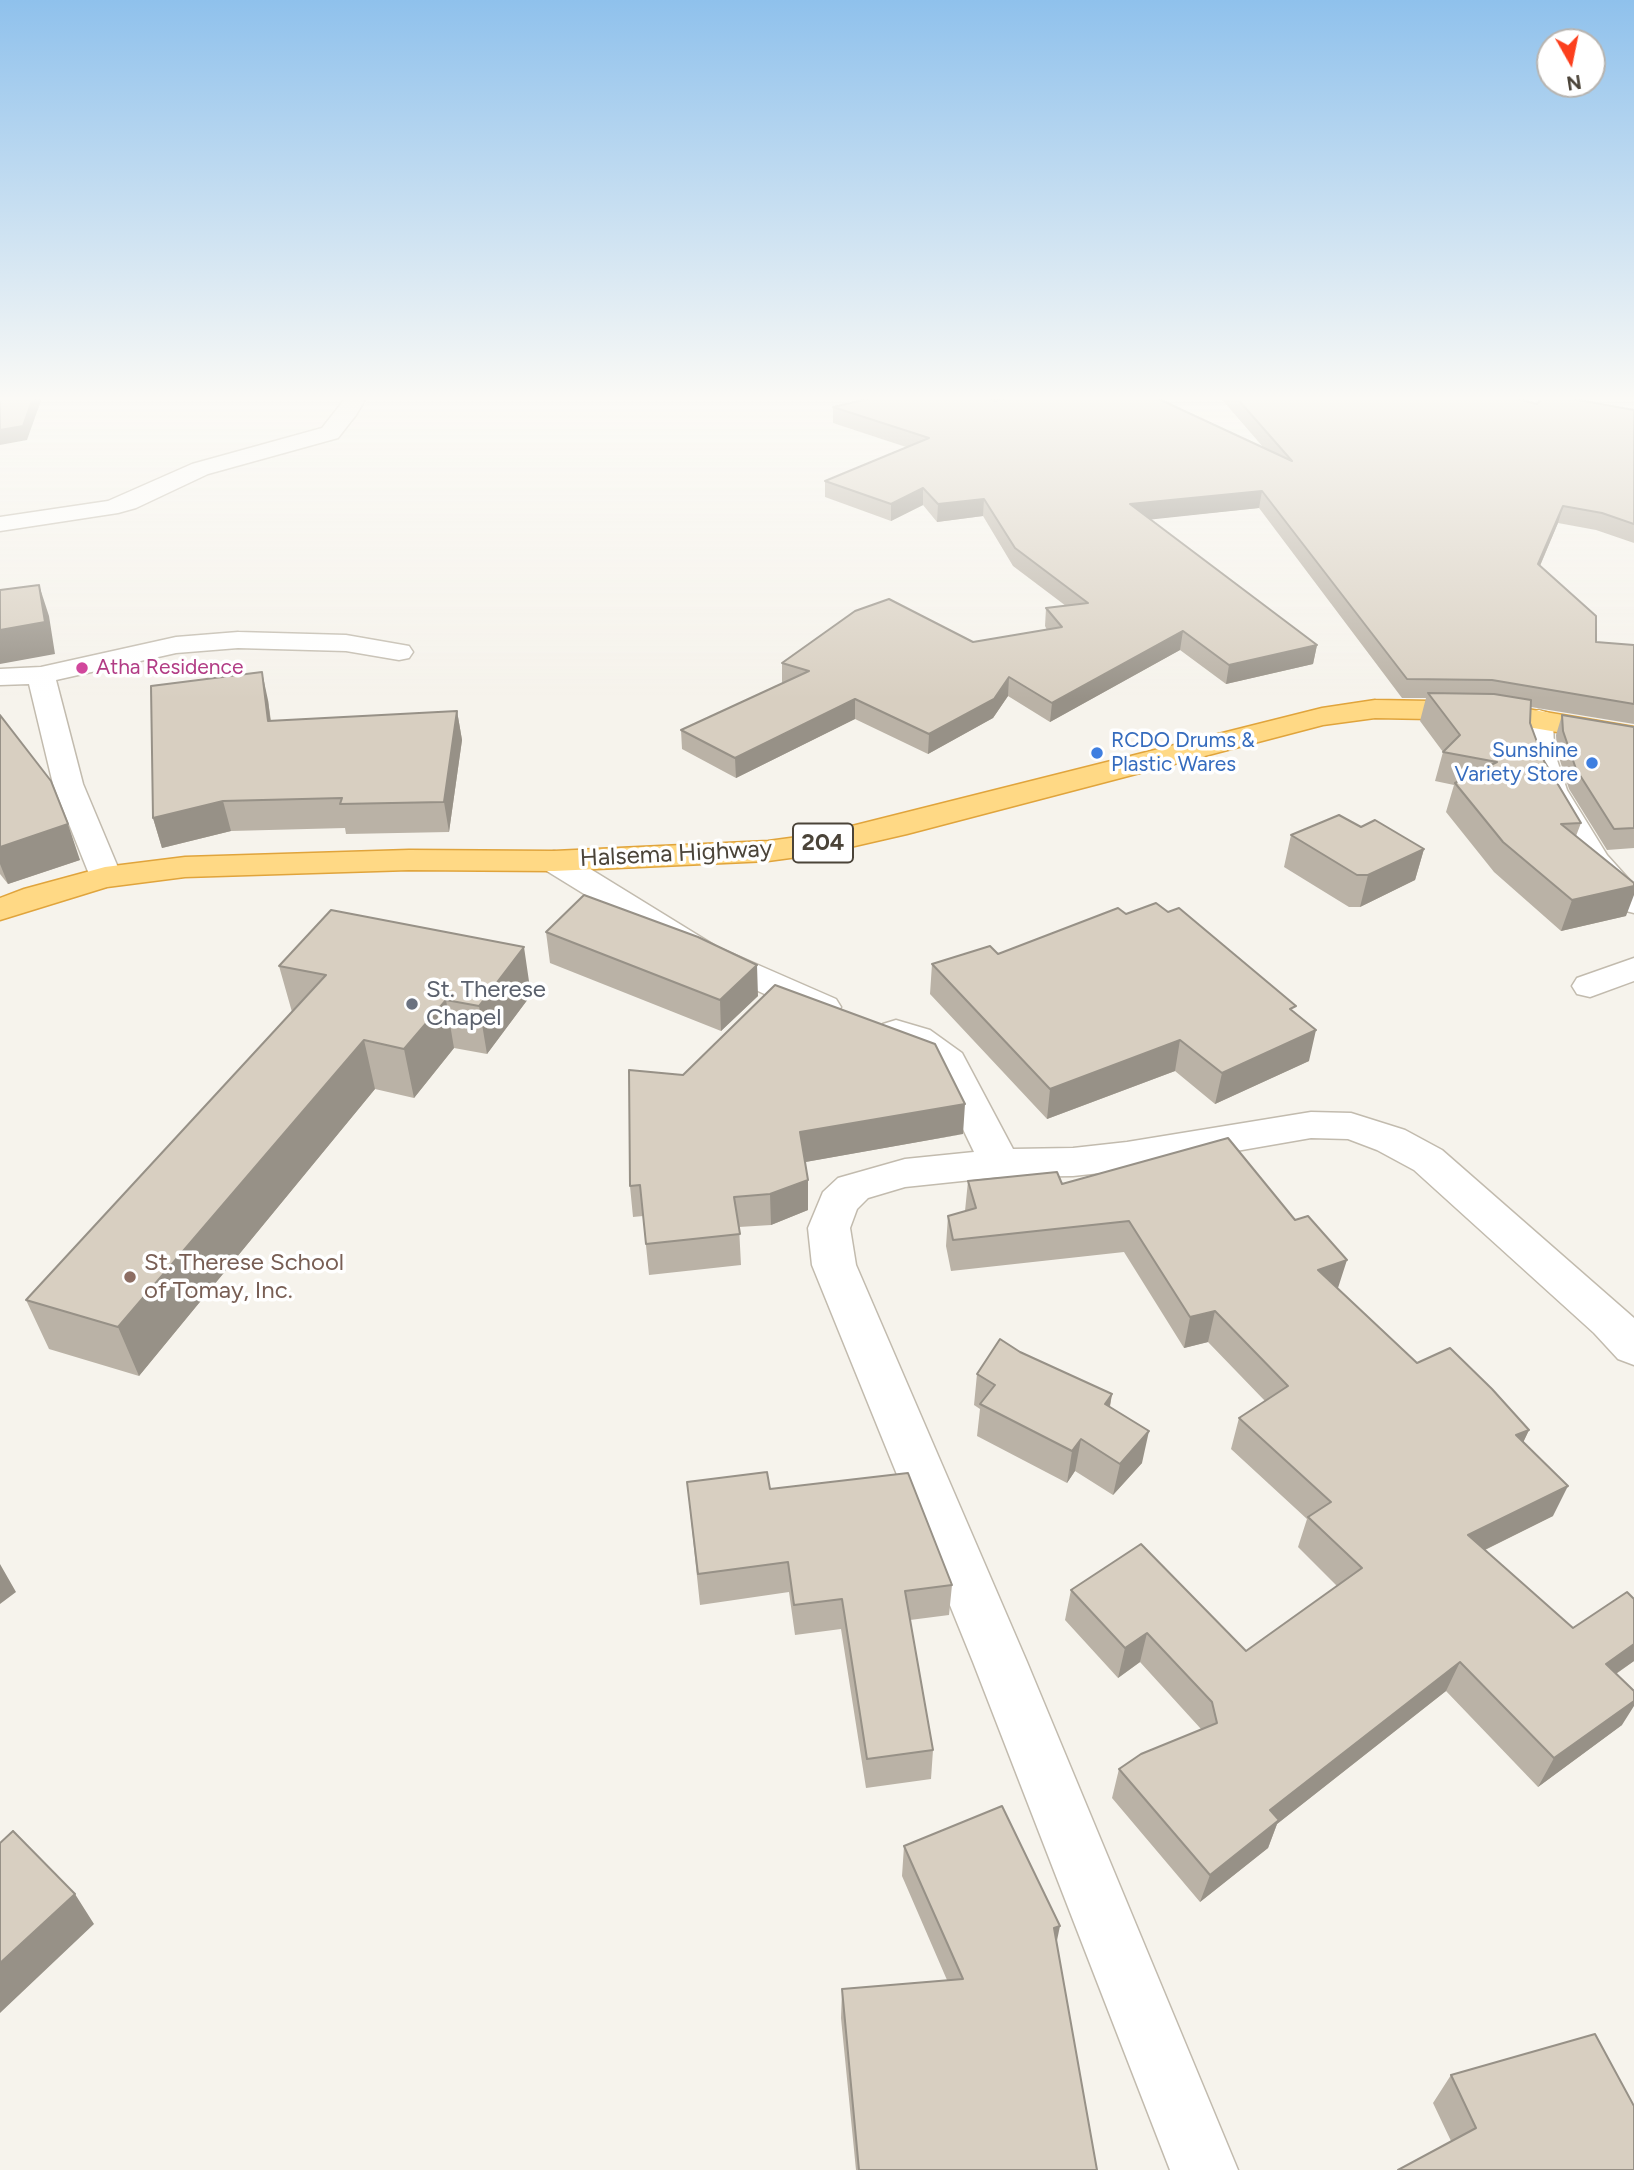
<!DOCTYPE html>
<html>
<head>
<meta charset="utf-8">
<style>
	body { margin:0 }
	#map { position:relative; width:1634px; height:2170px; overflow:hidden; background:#f6f3ec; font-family:Figtree,sans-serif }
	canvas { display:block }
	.north { position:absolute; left:1536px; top:28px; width:70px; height:70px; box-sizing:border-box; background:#fff; border:2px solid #b7b4b0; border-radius:50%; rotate:171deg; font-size:19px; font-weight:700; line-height:28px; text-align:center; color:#4b4439 }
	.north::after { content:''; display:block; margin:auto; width:24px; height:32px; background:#fc3f1d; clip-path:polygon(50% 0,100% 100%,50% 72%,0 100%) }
</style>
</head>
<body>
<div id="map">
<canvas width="1634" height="2170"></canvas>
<div class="north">N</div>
</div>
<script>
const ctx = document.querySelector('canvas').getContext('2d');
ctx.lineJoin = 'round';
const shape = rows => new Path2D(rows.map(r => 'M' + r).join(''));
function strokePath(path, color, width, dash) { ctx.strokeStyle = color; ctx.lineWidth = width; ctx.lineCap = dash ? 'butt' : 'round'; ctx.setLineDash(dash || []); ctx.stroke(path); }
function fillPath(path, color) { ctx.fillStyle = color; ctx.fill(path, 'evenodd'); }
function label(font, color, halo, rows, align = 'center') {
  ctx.font = font + ' Figtree,sans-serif'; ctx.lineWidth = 7; ctx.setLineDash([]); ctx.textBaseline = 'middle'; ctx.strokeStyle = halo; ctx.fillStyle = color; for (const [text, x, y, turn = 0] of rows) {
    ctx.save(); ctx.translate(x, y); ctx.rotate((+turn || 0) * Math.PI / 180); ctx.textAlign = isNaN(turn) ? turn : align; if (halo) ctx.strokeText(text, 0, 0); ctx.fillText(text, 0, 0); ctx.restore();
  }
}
const minor = shape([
	[348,395,368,395,356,415,338,438,208,474,136,508,118,513,0,531,0,517,108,501,192,464,322,428,348,395],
	[238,632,346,635,409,646,413,652,409,658,399,660,346,651,238,648,176,653,56,680,83,784,122,877,117,884,105,887,93,884,53,784,29,684,0,685,0,669,41,667,176,637,238,632],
	[1539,710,1549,713,1553,719,1554,751,1567,790,1607,855,1634,885,1634,913,1622,910,1605,895,1581,866,1537,790,1524,751,1525,719,1529,713,1539,710],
	[554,851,566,854,717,947,836,999,841,1007,836,1015,823,1018,810,1015,693,961,542,868,538,861,542,854,554,851],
	[1634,958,1634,981,1590,997,1577,994,1572,986,1577,978,1634,958],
	[896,1020,930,1030,962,1053,1013,1149,1073,1148,1127,1142,1311,1112,1351,1113,1405,1130,1442,1150,1634,1318,1634,1365,1618,1359,1594,1333,1414,1170,1377,1150,1348,1139,1311,1138,1127,1170,1073,1176,1000,1177,905,1187,868,1198,857,1209,850,1228,856,1265,1027,1662,1238,2170,1170,2170,973,1662,812,1265,808,1228,823,1192,838,1178,905,1159,974,1152,934,1069,904,1046,883,1040,877,1032,883,1024,896,1020]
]);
const trunk = shape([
	[1375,700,1486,702,1634,727,1634,745,1486,720,1375,718,1323,725,907,834,820,854,768,861,554,871,409,870,185,877,107,887,0,920,0,898,24,889,105,867,185,857,409,850,554,851,768,841,820,834,1322,708,1375,700]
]);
const wall = shape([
	[1218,395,1492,395,1537,404,1634,410,1634,543,1596,530,1558,523,1540,566,1596,642,1634,645,1634,724,1531,707,1530,723,1544,761,1581,823,1576,836,1626,916,1561,931,1494,872,1446,812,1454,785,1435,781,1443,752,1420,721,1426,698,1402,698,1259,508,1150,519,1317,645,1313,664,1226,684,1180,650,1050,722,1008,696,993,718,928,754,855,719,736,778,682,749,681,730,784,682,782,682,782,663,973,642,1047,630,1045,626,1046,608,1066,606,1013,566,983,516,937,522,923,505,891,521,825,497,825,481,906,447,833,423,833,407,995,401,1263,447],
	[268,700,271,721,457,711,462,740,449,832,346,834,345,828,231,831,162,848,153,818],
	[0,715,80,860,8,884,0,874],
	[1562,715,1634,727,1634,848,1607,850,1569,789,1557,751,1556,735],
	[1361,827,1424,849,1415,880,1360,907,1349,907,1284,867,1291,835],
	[1126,914,1295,1012,1309,1061,1215,1104,1175,1071,1047,1119,930,994,932,964,998,954],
	[546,932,758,996,721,1031,550,963],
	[279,966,531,995,487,1054,454,1048,414,1098,375,1089,139,1376,49,1349,26,1300,292,1012],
	[963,1134,805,1162,808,1180,808,1210,771,1225,739,1227,741,1265,649,1275,643,1216,633,1217,630,1186],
	[968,1181,1062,1184,1338,1289,1417,1363,1529,1430,1523,1442,1553,1516,1485,1550,1573,1628,1634,1661,1616,1674,1622,1725,1538,1787,1446,1691,1277,1824,1268,1848,1200,1902,1112,1798,1119,1769,1201,1729,1140,1662,1118,1678,1065,1620,1071,1590,1246,1651,1337,1586,1298,1547,1307,1519,1231,1449,1239,1418,1265,1401,1208,1342,1184,1348,1124,1252,951,1271,946,1246,948,1216,965,1211],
	[1020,1352,1112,1394,1110,1407,1142,1463,1113,1495,1075,1471,1067,1483,977,1436,980,1409,974,1405,977,1374],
	[687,1482,770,1489,952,1585,949,1615,910,1620,933,1750,931,1779,866,1788,841,1629,795,1635,789,1592,700,1605],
	[904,1846,1056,1944,1097,2170,856,2170,841,2018,842,1989,947,1980,902,1876],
	[1451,2075,1634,2106,1451,2141,1433,2103]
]);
const shadedWall = shape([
	[34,395,43,395,27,440,0,445,0,430],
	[923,488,923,505,891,521,891,504],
	[1262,491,1259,508,1128,522,1130,504],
	[984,499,983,516,937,522,938,504],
	[1563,506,1558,523,1533,582,1538,564],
	[39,585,49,616,55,654,0,664,0,630],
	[1183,631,1180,650,1050,722,1052,703],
	[1317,645,1313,664,1226,684,1229,665],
	[262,672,268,700,274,750,268,721],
	[1009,677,1008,696,993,718,928,754,929,734],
	[855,699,855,719,736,778,735,758],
	[457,711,462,740,449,832,444,802],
	[223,801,231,831,162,848,153,818],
	[68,824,80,860,8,884,0,864,0,847],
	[1424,849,1415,880,1360,907,1368,875],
	[1634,886,1634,895,1626,916,1561,931,1572,900],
	[524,947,531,995,487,1054,479,1006],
	[757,965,758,996,721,1031,720,1000],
	[446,1000,454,1048,414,1098,404,1049],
	[1316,1030,1309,1061,1215,1104,1222,1073],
	[364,1040,375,1089,139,1376,118,1327],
	[1180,1040,1175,1071,1047,1119,1050,1089],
	[965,1104,963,1134,800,1163,800,1132],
	[808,1180,808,1210,771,1225,770,1194],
	[1347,1260,1337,1291,1318,1270],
	[1215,1311,1208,1342,1184,1348,1190,1317],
	[1112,1394,1106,1426,1105,1404],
	[1529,1430,1515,1460,1516,1435],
	[1149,1431,1142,1463,1113,1495,1120,1464],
	[1081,1439,1075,1471,1067,1483,1072,1451],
	[1568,1486,1553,1516,1454,1565,1468,1535],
	[0,1564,16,1592,0,1604],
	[1147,1633,1140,1662,1118,1678,1125,1648],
	[1634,1644,1634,1661,1588,1693,1606,1664],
	[1460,1662,1446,1691,1277,1824,1268,1848,1200,1902,1210,1875,1270,1810],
	[1634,1701,1634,1706,1622,1725,1538,1787,1554,1758],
	[75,1894,94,1924,0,2013,0,1963],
	[1060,1926,1054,1955,1054,1928]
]);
const building = shape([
	[0,395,34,395,23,426,0,430,0,395],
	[886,395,983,395,995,401,1021,395,1150,395,1292,461,1234,395,1492,395,1498,397,1503,395,1537,404,1545,395,1551,395,1634,410,1634,524,1602,513,1563,506,1538,564,1596,616,1596,642,1634,645,1634,704,1492,680,1407,679,1262,491,1130,504,1317,645,1229,665,1183,631,1052,703,1009,677,994,699,929,734,855,699,735,758,681,730,809,671,782,663,855,611,889,599,973,642,1062,627,1046,608,1088,603,1015,548,984,499,938,504,923,488,891,504,825,481,929,438,833,407,886,395],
	[39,585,45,622,0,630,0,590,39,585],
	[262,672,268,721,457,711,444,802,340,804,342,798,223,801,153,818,151,686,262,672],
	[1428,693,1494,694,1531,700,1530,723,1544,761,1581,823,1561,824,1634,883,1634,886,1572,900,1503,842,1455,783,1497,762,1443,752,1460,735,1428,693],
	[0,715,51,781,68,824,0,847,0,715],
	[1562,715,1634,727,1634,828,1614,829,1576,769,1563,731,1562,715],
	[1339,815,1361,827,1375,820,1424,849,1368,875,1357,875,1291,835,1339,815],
	[584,895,698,937,757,965,720,1000,546,932,584,895],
	[1156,903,1168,912,1179,908,1296,1006,1290,1009,1316,1030,1222,1073,1180,1040,1050,1089,932,964,990,946,998,954,1118,908,1126,914,1156,903],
	[331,910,524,947,479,1006,446,1000,404,1049,364,1040,118,1327,26,1300,326,975,279,966,331,910],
	[775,985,935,1044,965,1104,800,1132,808,1180,770,1194,734,1197,740,1234,646,1244,640,1185,630,1186,629,1070,683,1075,775,985],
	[1228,1138,1295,1220,1308,1216,1347,1260,1318,1270,1417,1363,1450,1348,1492,1389,1529,1430,1516,1435,1568,1486,1468,1535,1573,1628,1627,1592,1634,1599,1634,1644,1606,1664,1634,1691,1634,1701,1554,1758,1460,1662,1270,1810,1279,1820,1210,1875,1119,1769,1141,1754,1217,1723,1212,1702,1147,1633,1125,1648,1071,1590,1141,1544,1246,1651,1362,1568,1308,1517,1331,1502,1239,1418,1288,1386,1215,1311,1190,1317,1129,1221,953,1240,948,1216,976,1208,968,1181,1057,1172,1062,1184,1228,1138],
	[1000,1339,1020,1352,1112,1394,1105,1404,1149,1431,1120,1464,1081,1439,1072,1451,980,1404,995,1385,977,1374,1000,1339],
	[767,1472,770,1489,908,1473,952,1585,905,1591,933,1750,867,1759,842,1599,794,1605,788,1562,698,1574,687,1482,767,1472],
	[1002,1806,1060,1926,1054,1928,1097,2170,859,2170,842,1989,963,1979,904,1846,1002,1806],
	[13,1831,75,1894,0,1963,0,1843,13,1831],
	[1595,2034,1634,2106,1634,2170,1398,2170,1476,2128,1451,2075,1595,2034]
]);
const markers = [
	[82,668,7,"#d1479c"],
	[1097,753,7,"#3f7fe0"],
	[1592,763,7,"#3f7fe0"],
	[412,1004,7,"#6b7280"],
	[130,1277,7,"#8d6e63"]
];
const farHotelnames = [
	["Atha Residence",96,668]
];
const farShopnames = [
	["RCDO Drums &",1111,741],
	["Plastic Wares",1111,765],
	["Sunshine",1578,751,"right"],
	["Variety Store",1578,775,"right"]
];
const shields = [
	[823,843,60]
];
const shieldNames = [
	["204",823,843]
];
const streetNames = [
	["Halsema Highway",676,854,-3]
];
const worshipNames = [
	["St. Therese",426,990],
	["Chapel",426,1018]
];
const educationNames = [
	["St. Therese School",144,1263],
	["of Tomay, Inc.",144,1291]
];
strokePath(minor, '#c2bbae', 3);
strokePath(trunk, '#e0a43c', 3);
fillPath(minor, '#fff');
fillPath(trunk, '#ffd985');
fillPath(wall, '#bab2a6');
fillPath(shadedWall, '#979187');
fillPath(building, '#d8cfc1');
strokePath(building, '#979187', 2);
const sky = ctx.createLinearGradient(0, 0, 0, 699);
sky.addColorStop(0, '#8fc1ec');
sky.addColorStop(0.57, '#fbfaf6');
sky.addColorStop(1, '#fbfaf600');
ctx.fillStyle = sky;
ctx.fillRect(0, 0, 1634, 699);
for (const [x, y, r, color] of markers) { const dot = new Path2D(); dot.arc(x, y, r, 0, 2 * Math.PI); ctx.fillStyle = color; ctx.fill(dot); strokePath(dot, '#fff', 2.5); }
label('21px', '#b23c85', '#fff', farHotelnames, 'left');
label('21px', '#366cbe', '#fff', farShopnames, 'left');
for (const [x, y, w] of shields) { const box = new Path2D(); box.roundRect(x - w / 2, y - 19.5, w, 39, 5); ctx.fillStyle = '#fff'; ctx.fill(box); strokePath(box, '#4b4439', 2); }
label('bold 23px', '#4b4439', null, shieldNames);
label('24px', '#4b4439', '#fff', streetNames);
label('24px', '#5b616d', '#fff', worshipNames, 'left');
label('24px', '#785e54', '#fff', educationNames, 'left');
</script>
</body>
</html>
